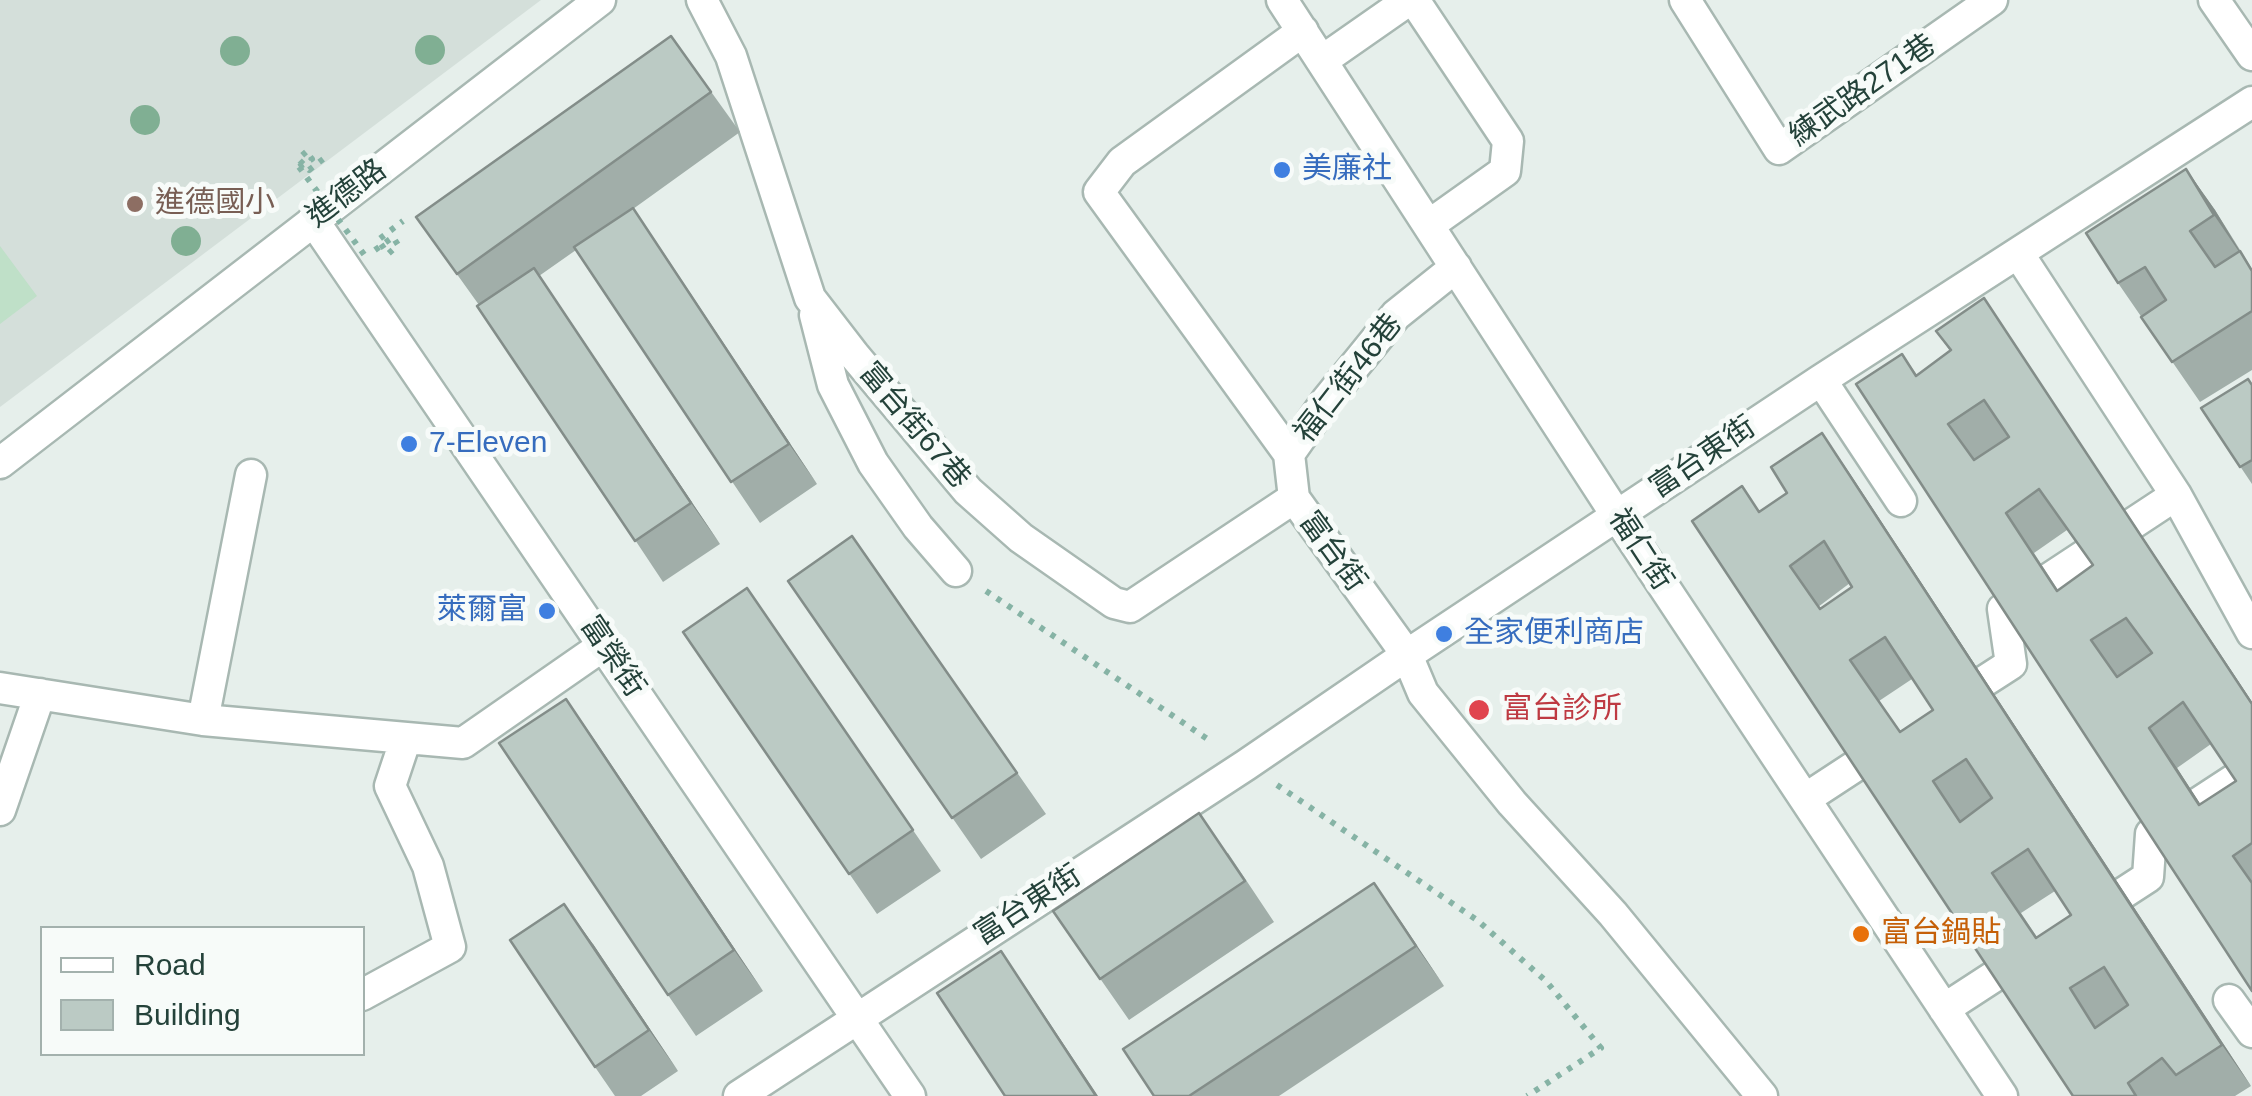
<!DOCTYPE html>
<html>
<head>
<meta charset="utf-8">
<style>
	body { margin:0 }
	#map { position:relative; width:2252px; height:1096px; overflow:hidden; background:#e6efeb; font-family:Arial,sans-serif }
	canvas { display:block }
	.legend { position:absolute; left:40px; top:926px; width:325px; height:130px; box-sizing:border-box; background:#f7fbf9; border:2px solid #a3b1ad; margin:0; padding:12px 18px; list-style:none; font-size:30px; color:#24423a }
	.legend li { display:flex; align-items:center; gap:20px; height:50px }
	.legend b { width:50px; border:2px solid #a3b1ad }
</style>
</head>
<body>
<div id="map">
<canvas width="2252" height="1096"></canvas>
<ul class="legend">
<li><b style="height:12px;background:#fff"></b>Road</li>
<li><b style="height:28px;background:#bbcac4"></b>Building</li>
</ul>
</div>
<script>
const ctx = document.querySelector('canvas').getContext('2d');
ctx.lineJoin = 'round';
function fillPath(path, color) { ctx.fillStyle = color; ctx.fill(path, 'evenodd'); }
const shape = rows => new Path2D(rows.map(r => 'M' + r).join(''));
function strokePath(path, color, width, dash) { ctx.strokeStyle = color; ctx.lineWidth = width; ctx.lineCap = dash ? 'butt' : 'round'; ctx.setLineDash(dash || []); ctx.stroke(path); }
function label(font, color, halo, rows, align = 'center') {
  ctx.font = font + ' Arial,"Noto Sans TC",sans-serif'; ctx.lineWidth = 10; ctx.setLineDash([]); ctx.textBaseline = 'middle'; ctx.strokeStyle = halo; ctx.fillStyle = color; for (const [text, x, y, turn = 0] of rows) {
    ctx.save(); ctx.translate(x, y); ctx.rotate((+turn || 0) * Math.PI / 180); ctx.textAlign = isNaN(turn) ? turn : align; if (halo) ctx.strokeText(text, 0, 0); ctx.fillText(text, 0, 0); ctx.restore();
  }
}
const built = shape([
	[0,0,541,0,0,407]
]);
const green = shape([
	[0,246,37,296,0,324]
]);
const path = shape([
	[306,152,298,159,309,170,326,157],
	[299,167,312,159,306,152],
	[375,250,393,237,398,245,388,254,378,240,403,221],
	[986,591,1212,742],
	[1277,785,1477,920,1546,981,1601,1048,1527,1096]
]);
const minor = shape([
	[702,0,731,56,810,298,854,355,968,491,1021,538,1114,603,1130,607,1294,498],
	[1282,0,1617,516,2002,1096],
	[1414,0,1508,141,1505,171,1429,225],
	[1685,0,1779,149,1992,0],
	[2214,0,2252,55],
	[1303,31,1122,162,1099,192,1289,454,1294,498,1407,655,1423,693,1512,803,1613,914,1762,1096],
	[1323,60,1409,0],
	[313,220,910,1096],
	[2018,253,2176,495,2252,633],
	[815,315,833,385,873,463,918,527,956,571],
	[1821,380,1901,501],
	[1289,454,1327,400,1396,315,1456,267],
	[0,463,600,0],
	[0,688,203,720,463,743,604,645],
	[1952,702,2011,664,2003,609,2176,495],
	[203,720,251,475],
	[1805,799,1889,744],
	[0,810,40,694],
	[2091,914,2148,877,2151,834,2252,768],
	[362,995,450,947,428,866,390,786,406,738],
	[2229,1000,2252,1032],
	[1944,1009,2027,955],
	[739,1096,1246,765,1407,655,1821,380,2252,102]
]);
const pathBridge = shape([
	[299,167,366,257]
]);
const trees = [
	[430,50],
	[235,51],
	[145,120],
	[186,241]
];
const wall = shape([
	[671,36,740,132,633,209,817,484,760,523,576,250,539,276,720,544,663,582,479,305,416,217],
	[2186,169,2215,210,2252,269,2252,370,2200,402,2118,283],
	[1984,298,2252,702,2252,991,1902,354,1917,375,1950,351,1936,331],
	[2067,530,2093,566,2058,590,2034,553],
	[2211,744,2236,781,2200,804,2177,768],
	[2252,384,2252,484,2201,408],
	[1822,433,1850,474,2251,1086,2235,1096,2073,1096,1760,512,1787,493],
	[1850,583,1852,587,1820,609,1818,607],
	[1912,679,1933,710,1900,732,1879,701],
	[2055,891,2071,915,2037,937,2021,913],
	[852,536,1046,814,981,859,788,581],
	[747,588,941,871,877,914,683,632],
	[566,699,763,991,696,1036,668,995],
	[1228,853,1274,922,1129,1020,1053,911],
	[1374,883,1444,986,1279,1096,1154,1096],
	[593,944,678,1071,641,1096,615,1096,595,1067]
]);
const shadedWall = shape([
	[2186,169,2215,210,2252,271,2214,215],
	[633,208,661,249,817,484,789,444],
	[534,268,562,309,720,544,691,503],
	[1984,298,2252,702,2252,704],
	[1822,433,1850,474,2251,1086,2222,1045],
	[566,699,594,739,763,991,734,950],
	[2149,728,2177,768,2227,845,2199,805],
	[1374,883,1402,923,1444,986,1416,946],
	[564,904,593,944,678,1071,649,1030],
	[1001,951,1029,992,1098,1096,1096,1096]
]);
const building = shape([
	[671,36,711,92,457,274,416,217,671,36],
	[2186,169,2214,215,2190,231,2215,267,2240,251,2252,271,2252,311,2172,362,2141,317,2166,300,2145,267,2118,283,2086,233,2186,169],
	[633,208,789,444,731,482,574,247,633,208],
	[534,268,691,503,635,541,477,306,534,268],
	[1984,298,2252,704,2252,843,2233,856,2252,883,2252,991,1856,384,1902,354,1916,376,1951,350,1936,331,1984,298],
	[1984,400,2009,437,1974,460,1948,424,1984,400],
	[2039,489,2093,565,2057,591,2006,513,2039,489],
	[2126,618,2152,653,2117,677,2091,640,2126,618],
	[2183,702,2236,781,2199,805,2149,728,2183,702],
	[2248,379,2252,385,2252,460,2240,467,2201,408,2248,379],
	[1822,433,2222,1045,2176,1075,2162,1058,2128,1083,2136,1096,2073,1096,1692,521,1742,486,1759,512,1787,493,1771,467,1822,433],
	[1824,541,1852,587,1820,609,1790,566,1824,541],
	[1885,637,1933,710,1900,732,1850,660,1885,637],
	[1966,759,1992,798,1960,822,1933,781,1966,759],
	[2028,849,2071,915,2036,938,1992,873,2028,849],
	[2104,967,2128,1005,2095,1028,2070,988,2104,967],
	[852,536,1017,773,952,818,788,581,852,536],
	[747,588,913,830,849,874,683,632,747,588],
	[566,699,734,950,668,995,499,743,566,699],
	[1199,813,1245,881,1100,979,1053,911,1199,813],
	[1374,883,1416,946,1189,1096,1154,1096,1123,1049,1374,883],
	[564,904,649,1030,595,1067,510,940,564,904],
	[1001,951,1096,1096,1005,1096,937,993,1001,951]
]);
const markers = [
	[1282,170,10,"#3f7fe0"],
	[135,204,10,"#8d6e63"],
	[409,444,10,"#3f7fe0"],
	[547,611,10,"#3f7fe0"],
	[1444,634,10,"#3f7fe0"],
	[1479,710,12,"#e0444e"],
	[1861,934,10,"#e8710a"]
];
const streetNames = [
	["練武路271巷",1863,91,-35],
	["進德路",347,194,-37],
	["福仁街46巷",1349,379,-52],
	["富台街67巷",914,426,50],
	["富台東街",1703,458,-34],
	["福仁街",1640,550,57],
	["富台街",1332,552,54],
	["富榮街",612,657,56],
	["富台東街",1028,906,-33]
];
const shopNames = [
	["美廉社",1302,170],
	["7-Eleven",429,444],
	["萊爾富",527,611,"right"],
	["全家便利商店",1464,634]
];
const educationNames = [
	["進德國小",155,204]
];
const healthNames = [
	["富台診所",1502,710]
];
const foodNames = [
	["富台鍋貼",1881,934]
];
fillPath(built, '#d4dfda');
fillPath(green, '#bfe0c8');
strokePath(minor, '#a8b8b2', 35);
strokePath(path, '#86b3a5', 6, [5, 8]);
strokePath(minor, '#fff', 30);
strokePath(pathBridge, '#86b3a5', 6, [5, 8]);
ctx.fillStyle = '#80af93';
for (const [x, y] of trees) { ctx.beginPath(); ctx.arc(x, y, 15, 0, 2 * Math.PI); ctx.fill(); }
fillPath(wall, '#a1aea9');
fillPath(shadedWall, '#838d89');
fillPath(building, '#bbcac4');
strokePath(building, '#838d89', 2.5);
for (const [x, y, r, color] of markers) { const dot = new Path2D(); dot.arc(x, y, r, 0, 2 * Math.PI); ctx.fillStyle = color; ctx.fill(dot); strokePath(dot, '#f7fbf9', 4); }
label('30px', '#24423a', '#f7fbf9', streetNames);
label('30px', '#366cbe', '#f7fbf9', shopNames, 'left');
label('30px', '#785e54', '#f7fbf9', educationNames, 'left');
label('30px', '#be3a42', '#f7fbf9', healthNames, 'left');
label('30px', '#c56008', '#f7fbf9', foodNames, 'left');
</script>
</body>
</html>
